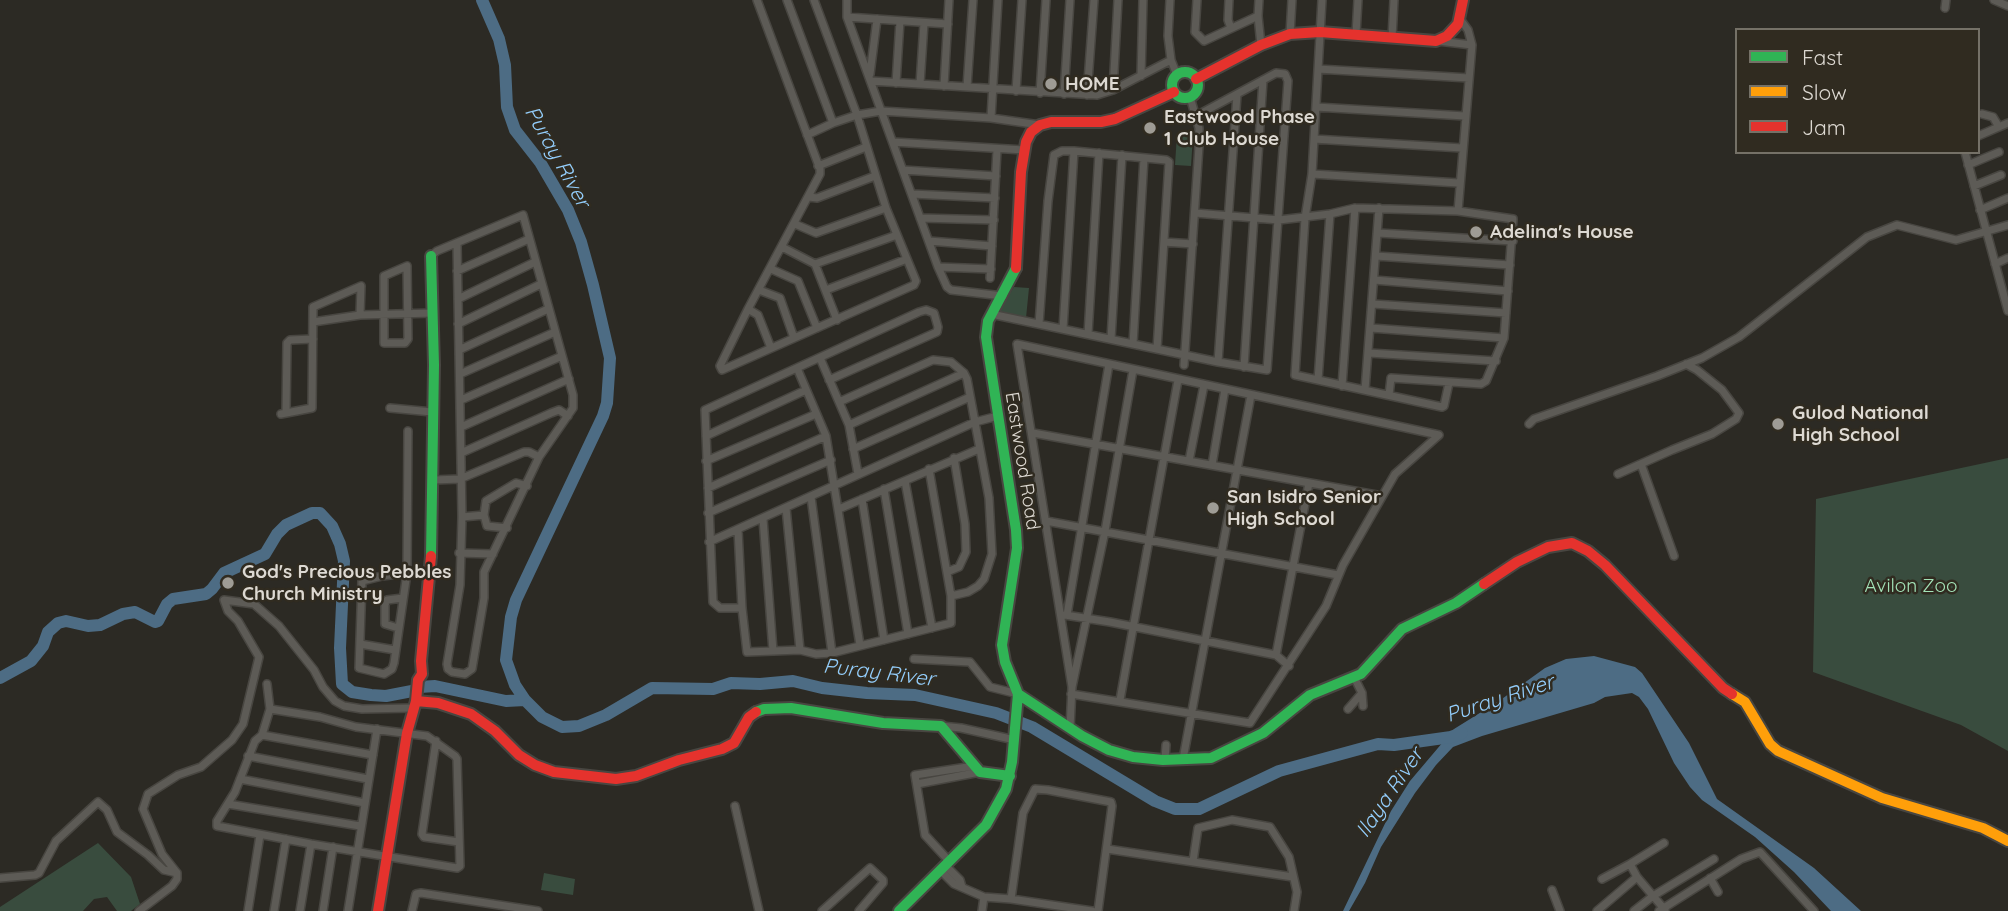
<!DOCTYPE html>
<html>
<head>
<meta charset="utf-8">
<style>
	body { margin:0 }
	#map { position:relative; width:2008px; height:911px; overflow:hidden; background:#2c2a24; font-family:Quicksand,sans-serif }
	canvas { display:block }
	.legend { position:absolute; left:1735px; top:28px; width:245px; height:126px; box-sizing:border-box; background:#302b20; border:2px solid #757167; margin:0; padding:9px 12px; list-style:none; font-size:21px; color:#ddd9d2 }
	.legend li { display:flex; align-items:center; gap:14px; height:35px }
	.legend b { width:35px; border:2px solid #757167 }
</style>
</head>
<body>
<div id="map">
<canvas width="2008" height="911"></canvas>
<ul class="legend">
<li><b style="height:9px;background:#30b455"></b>Fast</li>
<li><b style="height:9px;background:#ff9f0a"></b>Slow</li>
<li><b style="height:9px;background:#e5322d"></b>Jam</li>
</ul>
</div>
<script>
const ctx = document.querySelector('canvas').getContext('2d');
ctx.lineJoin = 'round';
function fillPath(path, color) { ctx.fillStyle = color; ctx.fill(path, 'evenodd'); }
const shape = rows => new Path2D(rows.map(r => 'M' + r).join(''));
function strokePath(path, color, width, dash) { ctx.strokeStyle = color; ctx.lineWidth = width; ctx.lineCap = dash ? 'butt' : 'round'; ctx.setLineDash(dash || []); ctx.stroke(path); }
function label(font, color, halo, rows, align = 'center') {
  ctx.font = font + ' Quicksand,sans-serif'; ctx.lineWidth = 5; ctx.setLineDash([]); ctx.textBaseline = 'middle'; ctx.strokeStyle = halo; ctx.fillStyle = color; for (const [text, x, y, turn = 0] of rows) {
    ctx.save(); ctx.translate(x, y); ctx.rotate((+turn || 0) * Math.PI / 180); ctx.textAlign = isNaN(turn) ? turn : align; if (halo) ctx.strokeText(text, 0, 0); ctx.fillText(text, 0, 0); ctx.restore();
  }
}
const green = shape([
	[1177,134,1193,136,1191,166,1175,165],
	[1014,287,1029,288,1026,318,1000,313,999,310],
	[2008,458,2008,751,1961,725,1813,672,1816,499],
	[98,843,131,877,140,904,131,911,117,911,107,897,94,899,83,911,0,911,0,907],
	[544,873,575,879,573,895,541,890]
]);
const water = shape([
	[1594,656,1635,667,1642,673,1689,743,1717,799,1814,868,1861,911,1831,911,1794,872,1755,837,1702,800,1690,787,1674,763,1648,709,1639,697,1632,693,1605,697,1594,703,1482,736,1453,747,1436,765,1415,793,1381,847,1365,883,1349,911,1343,911,1391,811,1410,781,1454,729,1499,701,1545,668,1566,659]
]);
const river = shape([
	[482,0,499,39,505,65,507,107,515,130,540,162,568,210,581,242,593,285,610,358,607,403,603,416,516,600,511,617,506,660,515,685,525,700,542,717,562,727,579,726,606,715,652,688,713,689,731,683,760,684,793,681,822,688,867,693,915,695,996,713,1032,727,1155,801,1175,809,1199,809,1279,771,1378,744,1394,745,1451,737,1462,733],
	[0,678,31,661,43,646,48,632,58,623,66,621,88,626,100,625,123,614,135,612,155,622,158,621,167,604,173,599,206,594,212,589,224,573,265,554,277,534,286,525,312,513,320,513,332,526,340,544,344,561,340,648,342,684,352,692,371,695,386,696,412,691],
	[420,687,435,686,506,701,525,700]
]);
const street = shape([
	[757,0,820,169,820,174,748,309,720,366,722,370,914,285,916,281,886,208,857,115,814,0],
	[787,0,833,123],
	[847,0,847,17,938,267,947,287,951,290,1003,296],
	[1170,0,1168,36,1171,60,1177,75],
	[1197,0,1195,32,1204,41,1258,16],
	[1229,0,1228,20,1231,28],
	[1259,0,1258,16,1261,45],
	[1322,0,1312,174,1305,218,1295,375,1442,407,1444,406,1449,383],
	[1994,0,2008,6],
	[1945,8,1946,0],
	[847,17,948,24],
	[1290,34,1292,0],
	[1356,34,1358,0],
	[1392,38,1394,0],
	[1438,41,1472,45],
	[1318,69,1469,78],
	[870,74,877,19],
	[1141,76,1143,0],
	[871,81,1097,95,1113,90,1171,60],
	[896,83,900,21],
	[920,84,924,23],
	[944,86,949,0],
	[967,87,973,0],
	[1113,90,1118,0],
	[1016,91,1022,0],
	[1040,93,1046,0],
	[1064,94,1070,0],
	[1087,95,1094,0],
	[1316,107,1465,116],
	[1982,114,1993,117,1999,127],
	[991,118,998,0],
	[807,135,833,123,857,115,881,111,991,118,1040,125],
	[1978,136,2008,123],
	[1314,139,1462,148],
	[893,142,1024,150],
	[1965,152,2008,311],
	[1968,165,1999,152],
	[818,166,866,147],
	[903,170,996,176],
	[1312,174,1459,183],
	[1974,186,2001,175],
	[912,194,995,198],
	[809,197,817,198,875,176],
	[1980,210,2008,198],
	[1458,211,1472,45,1468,30,1460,19],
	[1195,213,1279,220,1330,214,1355,208,1458,211,1513,219,1504,338,1486,381,1481,384,1391,378,1389,395],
	[920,218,994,220],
	[795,224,816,233,886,208],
	[1378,233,1513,241],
	[929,241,992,246],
	[1164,242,1193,244],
	[782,247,815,264,837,320],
	[431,256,437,251,523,215,573,395,573,408,539,457,484,572,484,598,472,669,465,674,452,672,448,669,447,664,460,585,462,517,457,244],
	[1376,256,1510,265],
	[815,264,897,235],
	[1995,264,2008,258],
	[407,266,408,339,405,343,384,343,384,276,407,266],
	[938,267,991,269],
	[771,269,798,281,817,328],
	[457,271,529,239],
	[990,278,997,150],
	[1374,280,1508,291],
	[759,290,780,298,794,338],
	[826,290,907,259],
	[458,299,535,262],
	[1373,304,1506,313],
	[748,309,758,315,771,348],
	[991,314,1218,362,1267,370,1288,81,1285,74,1276,73,1196,116],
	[313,322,360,315,433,313],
	[458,324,541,284],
	[1039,324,1048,201,1054,155,1062,151,1074,151,1166,160,1169,162,1157,349],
	[1371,328,1504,338],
	[1063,329,1074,151],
	[1088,334,1099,153],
	[1111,339,1122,155],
	[1133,344,1144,158],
	[459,350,548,309],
	[1369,353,1496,361],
	[820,358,849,425,858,474],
	[1218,362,1237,95],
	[1184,365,1199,146,1199,128,1190,97],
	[1244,367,1263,80],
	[797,368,826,436,860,645],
	[460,374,555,332],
	[829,380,937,332,938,327,934,313,926,310,919,312,705,410,713,602,720,608,742,608,747,652,800,650,816,654,832,653,951,623,951,596,929,469],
	[1318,380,1330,214],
	[1342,386,1355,208],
	[1365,390,1379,208],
	[461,400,562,356],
	[839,402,933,360,951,362,964,373,967,379,989,498,992,554,984,579,978,586,968,592,951,596],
	[390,408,432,412],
	[286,413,287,343,290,340,313,339],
	[281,414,312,408,313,307,361,286,360,315],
	[1529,424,1534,419,1657,376,1702,358,1739,337,1867,237,1897,225,1956,240,2008,225],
	[849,425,964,373],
	[461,427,569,379],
	[408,431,407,573,394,663,392,669,384,674,359,668,362,581,382,576,407,573,431,573],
	[1033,433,1382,496],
	[706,436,806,390],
	[853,449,970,397],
	[461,453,551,413,559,410,568,416],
	[706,461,816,414],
	[1189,461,1204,385],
	[1641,464,1674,556],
	[1212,465,1225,389],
	[1618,474,1672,450,1712,434,1736,419,1739,413,1722,390,1697,370,1686,364],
	[434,480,460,479,524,452,529,452,539,457],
	[905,481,932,628],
	[708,488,826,436],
	[884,489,908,634],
	[811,497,832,653],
	[862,499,884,640],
	[786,508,800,650],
	[839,509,979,449],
	[708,513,831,460],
	[462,517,484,515],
	[763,519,773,651],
	[1046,521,1338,575],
	[507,528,487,526,484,515,486,501,516,483,527,486],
	[738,530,742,608],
	[709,542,975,422,998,416],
	[459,553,493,554],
	[947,572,959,567,966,552,965,524,954,458],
	[1065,615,1110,622,1276,655,1289,666],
	[1067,615,1109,364],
	[398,628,385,624,385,605,387,600,403,598],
	[360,644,395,650],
	[1276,655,1309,483],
	[914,659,970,662,990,687,1018,694],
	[1354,677,1362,693,1363,706],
	[267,684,270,709,262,735,255,741,235,792,217,821,217,826,311,844,457,868,460,866,457,759,455,756,427,736,356,727,320,717,270,709],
	[1071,694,1250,723,1326,606,1343,565,1395,474,1439,435,1017,344,1072,687],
	[1120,700,1178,380],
	[1348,709,1362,693],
	[941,726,961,728,1015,740],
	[1070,728,1072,687,1105,531,1133,370],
	[262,735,373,755],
	[436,741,422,834,424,837,459,842],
	[248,756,368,779],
	[1165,759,1166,745],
	[1183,759,1251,395],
	[240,779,365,803],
	[917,784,980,772],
	[228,804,360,826],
	[735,806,759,911],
	[1107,849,1293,877],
	[1193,861,1198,828,1232,820,1270,827,1289,857,1297,892,1294,911],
	[950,862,925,835,915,775,974,766],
	[1630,864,1664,843],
	[946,866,960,880,962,887],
	[941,871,954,884,984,897,1011,899,1092,911],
	[0,878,35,875,39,873,56,841,98,802,107,810,117,832,148,855,164,870,177,873],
	[1710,878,1718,892],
	[1602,879,1630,864,1637,877,1665,910],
	[1552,890,1560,911],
	[1011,899,1023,813,1035,789,1048,790,1111,802,1112,806,1098,911],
	[139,911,172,886,177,879,177,873,162,854,143,809,148,794,178,775,201,767,232,740,243,724,259,657,238,621,228,611,224,600,254,604,279,626,314,670,323,687,335,701,344,706,362,709,413,708],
	[248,911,260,835],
	[274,911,286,839],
	[300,911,311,844],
	[323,911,333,847],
	[348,911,377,729],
	[412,911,416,894,421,893,538,911],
	[822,911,870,868,883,880,883,883,859,911],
	[982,911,984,897],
	[1597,911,1637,877],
	[1634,911,1653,896,1714,859],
	[1659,911,1741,859,1760,852,1814,911]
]);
const fast = shape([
	'1172 85a13 13 0 1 1 26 0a13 13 0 1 1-26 0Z',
	[431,256,434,365,431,556],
	[1018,694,1082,736,1109,750,1133,757,1163,760,1211,758,1263,733,1310,695,1361,674,1402,629,1456,603,1484,584],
	[756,712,764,709,791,708,883,723,941,726,980,772,1010,776],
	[899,911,986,825,1006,789,1012,762,1018,694,1005,662,1002,645,1017,548,1016,530,986,337,988,321,1016,268]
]);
const slow = shape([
	[1732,694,1745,702,1770,744,1778,751,1882,798,1983,828,2008,841]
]);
const jam = shape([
	[1196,79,1261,45,1290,34,1320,32,1436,41,1447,36,1458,24,1463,0],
	[1016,268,1021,172,1026,142,1031,132,1040,125,1051,122,1101,122,1115,119,1174,92],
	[1484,584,1517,562,1548,547,1572,543,1588,551,1605,565,1723,688,1732,694],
	[416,701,438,703,471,714,495,731,519,755,535,765,554,772,616,779,636,776,679,760,722,749,734,743,749,717,756,712],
	[378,911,407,733,416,701,418,680,422,674,421,661,431,556]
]);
const markers = [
	[1051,84,7,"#9f9c95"],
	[1150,128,7,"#9f9c95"],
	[1476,232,7,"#9f9c95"],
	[1778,424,7,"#9f9c95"],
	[1213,508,7,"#9f9c95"],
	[228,583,7,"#9f9c95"]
];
const poiNames = [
	["HOME",1065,84],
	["Eastwood Phase",1164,117],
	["1 Club House",1164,139],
	["Adelina's House",1490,232],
	["Gulod National",1792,413],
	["High School",1792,435],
	["San Isidro Senior",1227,497],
	["High School",1227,519],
	["God's Precious Pebbles",242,572],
	["Church Ministry",242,594]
];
const streetNames = [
	["Eastwood Road",1022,461,81]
];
const parkNames = [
	["Avilon Zoo",1911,586]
];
const waterNames = [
	["Puray River",557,157,61],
	["Puray River",879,673,7],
	["Puray River",1500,699,-18],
	["Ilaya River",1390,793,-56]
];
fillPath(green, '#394c3e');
fillPath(water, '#4d6c84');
strokePath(river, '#4d6c84', 12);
strokePath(street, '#484641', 10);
strokePath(fast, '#484641', 14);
strokePath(slow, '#484641', 14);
strokePath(jam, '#484641', 14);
strokePath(street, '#5d5b56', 7);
strokePath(fast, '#30b455', 10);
strokePath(slow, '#ff9f0a', 10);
strokePath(jam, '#e5322d', 10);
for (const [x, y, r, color] of markers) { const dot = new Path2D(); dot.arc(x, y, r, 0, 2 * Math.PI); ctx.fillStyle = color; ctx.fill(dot); strokePath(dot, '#302b20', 2.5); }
label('bold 19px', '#ddd9d2', '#302b20', poiNames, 'left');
label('19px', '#ddd9d2', '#302b20', streetNames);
label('19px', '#a3e3b8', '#302b20', parkNames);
label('italic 21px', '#93cdfb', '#302b20', waterNames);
</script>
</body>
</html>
